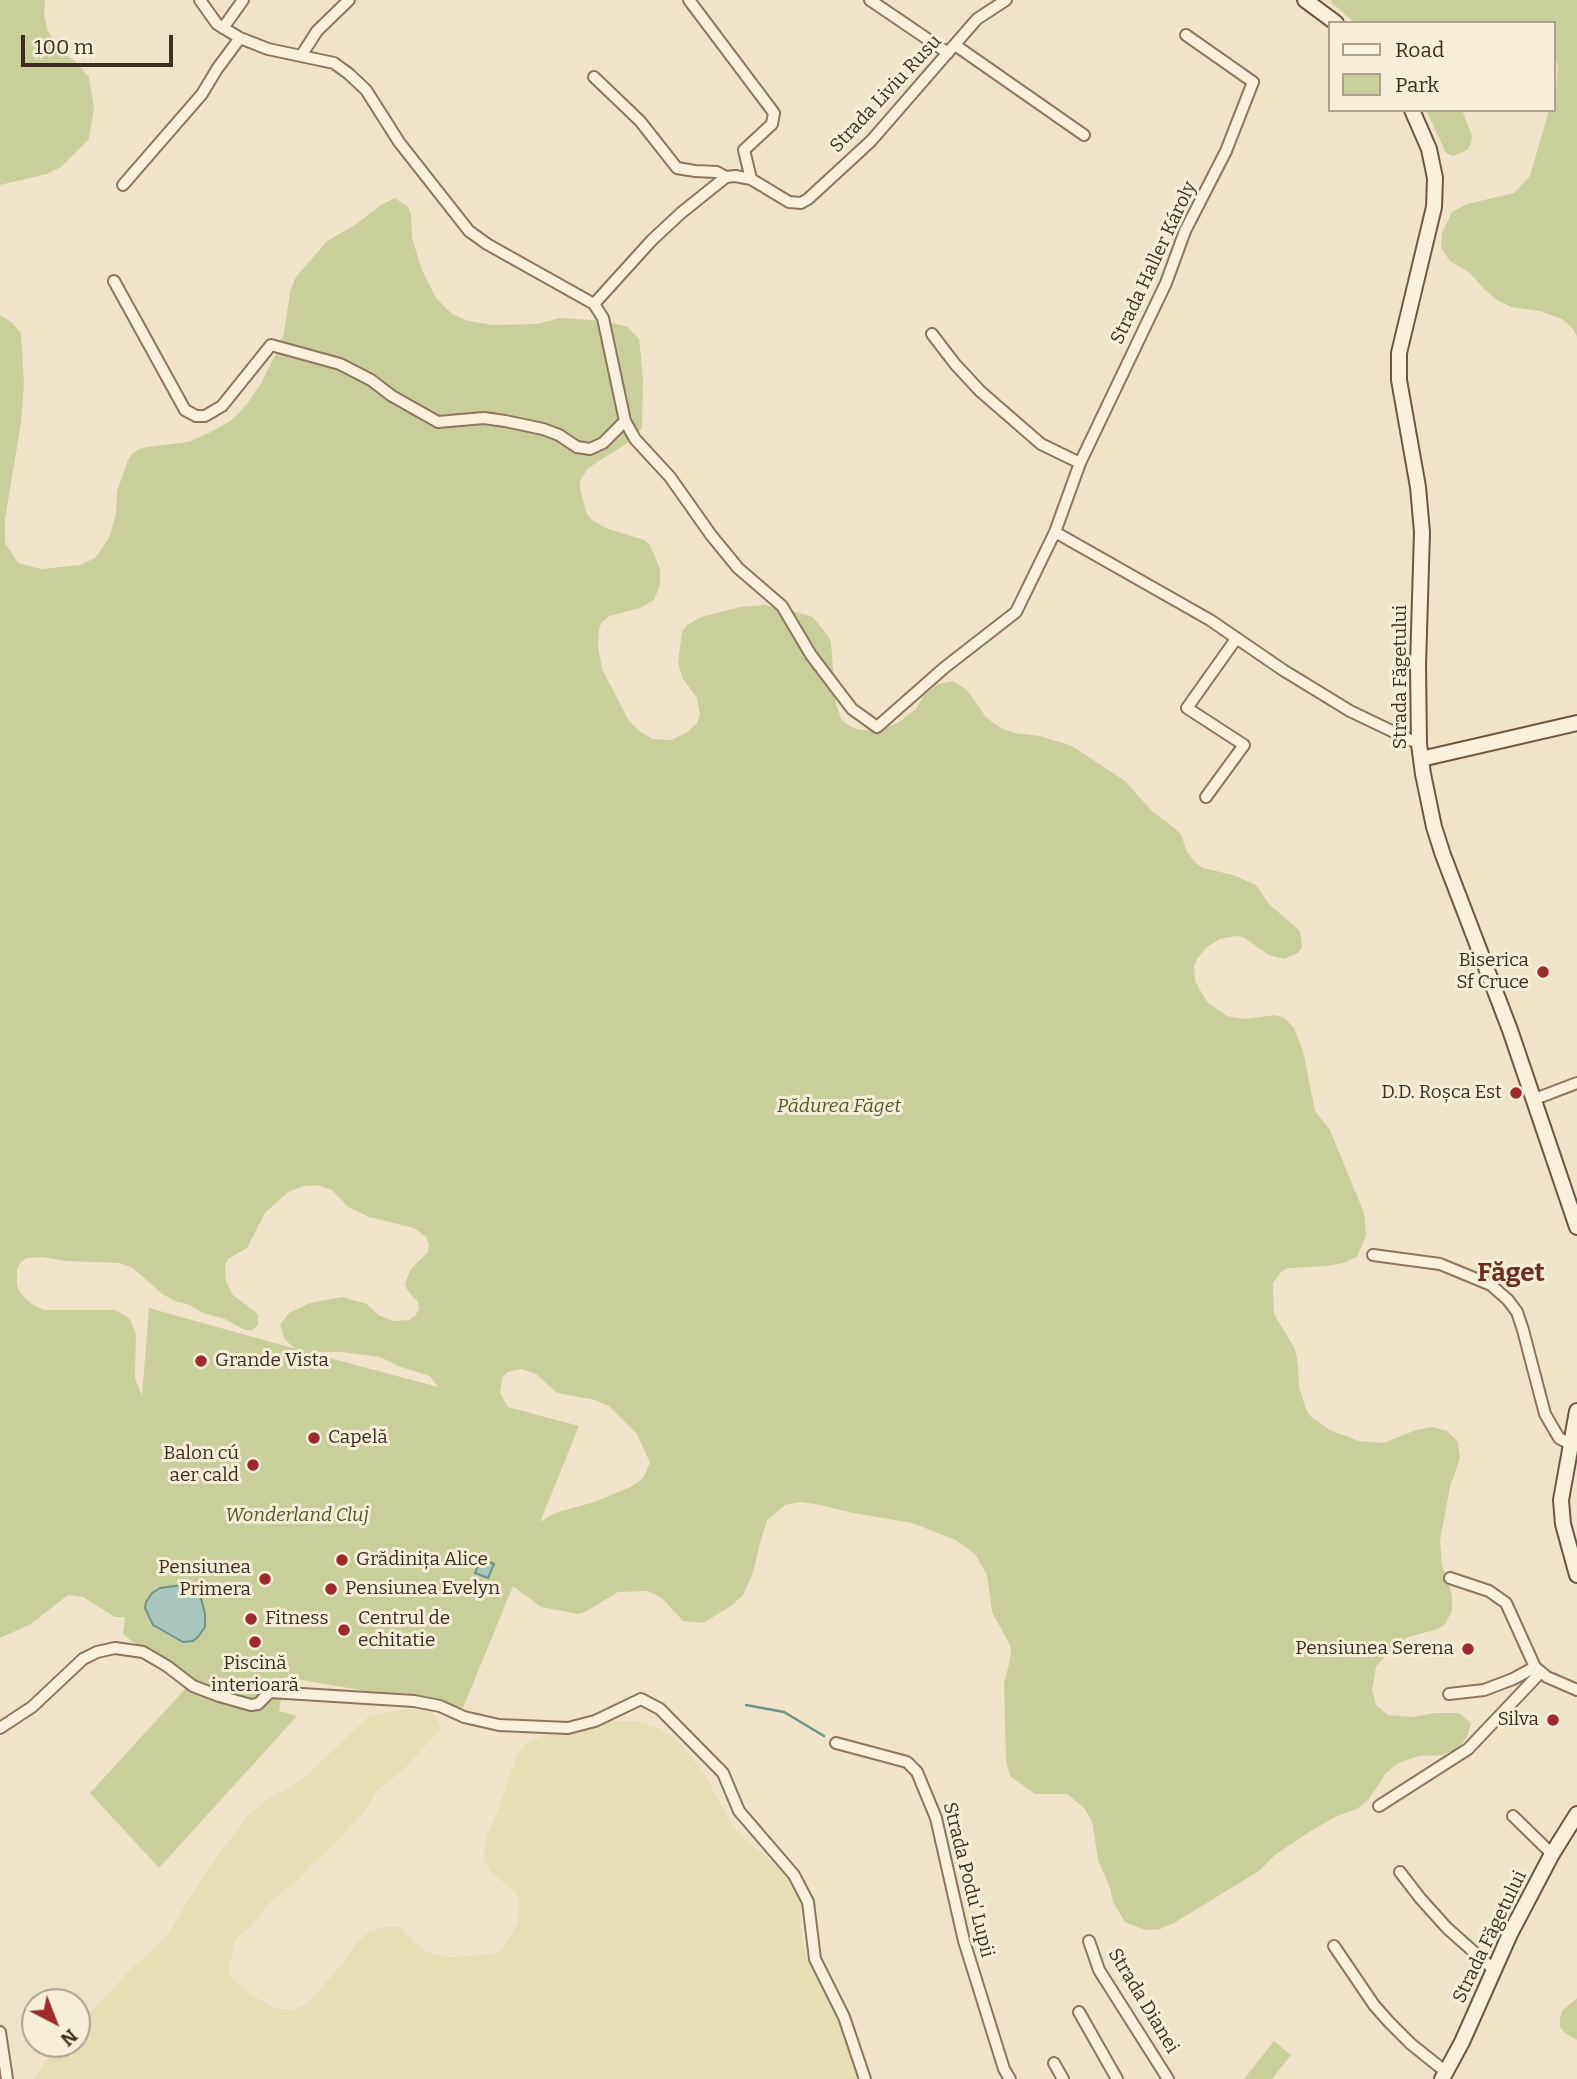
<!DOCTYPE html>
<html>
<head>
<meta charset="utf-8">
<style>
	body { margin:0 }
	#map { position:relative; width:1577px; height:2079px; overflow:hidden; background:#f0e4c8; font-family:Bitter,serif }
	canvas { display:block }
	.legend { position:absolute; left:1328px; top:21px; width:228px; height:91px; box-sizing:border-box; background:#f7eed8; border:2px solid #ada18e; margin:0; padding:9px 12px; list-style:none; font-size:21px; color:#3d2e20 }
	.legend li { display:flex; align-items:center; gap:14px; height:35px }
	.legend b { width:35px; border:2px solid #ada18e }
	.north { position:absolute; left:21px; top:1988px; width:70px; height:70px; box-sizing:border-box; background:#f7eed8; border:2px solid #ada18e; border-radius:50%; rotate:138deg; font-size:19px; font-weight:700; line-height:28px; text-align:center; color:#3d2e20 }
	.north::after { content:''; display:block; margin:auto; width:24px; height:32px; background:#9e2a2b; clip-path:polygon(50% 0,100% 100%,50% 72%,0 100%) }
	.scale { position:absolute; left:21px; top:35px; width:152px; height:32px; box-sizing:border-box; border:4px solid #3d2e20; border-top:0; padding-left:9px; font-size:21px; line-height:24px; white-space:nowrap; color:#3d2e20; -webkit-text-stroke:5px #f7eed8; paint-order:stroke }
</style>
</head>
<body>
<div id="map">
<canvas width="1577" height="2079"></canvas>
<ul class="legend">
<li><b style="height:9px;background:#faf1dc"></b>Road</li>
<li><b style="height:19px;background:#c9cf9b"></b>Park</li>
</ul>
<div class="north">N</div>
<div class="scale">100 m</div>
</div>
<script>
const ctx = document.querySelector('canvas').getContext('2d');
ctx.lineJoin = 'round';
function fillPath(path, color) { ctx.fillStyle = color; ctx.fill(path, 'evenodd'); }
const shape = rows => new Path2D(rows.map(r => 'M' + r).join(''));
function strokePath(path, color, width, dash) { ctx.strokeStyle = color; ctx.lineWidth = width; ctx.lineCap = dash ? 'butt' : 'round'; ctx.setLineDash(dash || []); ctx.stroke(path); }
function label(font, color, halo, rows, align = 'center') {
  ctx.font = font + ' Bitter,serif'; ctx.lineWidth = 6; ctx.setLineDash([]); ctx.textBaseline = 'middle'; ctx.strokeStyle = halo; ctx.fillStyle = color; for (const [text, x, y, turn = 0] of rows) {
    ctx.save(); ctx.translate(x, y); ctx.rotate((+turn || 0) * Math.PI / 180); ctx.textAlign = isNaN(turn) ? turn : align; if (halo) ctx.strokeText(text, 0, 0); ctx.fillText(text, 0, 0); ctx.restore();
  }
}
const farmland = shape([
	[406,1709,429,1711,435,1715,441,1729,402,1771,377,1791,364,1812,320,1859,313,1863,297,1881,272,1900,252,1925,234,1941,229,1971,232,1978,250,1994,276,2009,292,2010,307,2004,343,1963,355,1944,369,1932,384,1927,400,1927,422,1949,436,1955,451,1957,482,1955,496,1953,502,1949,518,1923,519,1901,516,1893,491,1872,483,1859,487,1835,497,1813,517,1755,526,1743,562,1728,608,1721,639,1721,661,1729,679,1743,704,1773,733,1826,749,1843,774,1862,793,1887,799,1901,802,1939,808,1962,835,2011,861,2079,33,2079,56,2047,60,2044,77,2044,77,2027,79,2024,130,1970,166,1937,207,1870,250,1813,270,1798,304,1778,369,1716]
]);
const green = shape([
	[0,0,45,0,44,15,48,31,60,51,74,60,89,77,94,108,89,139,61,167,47,174,0,185],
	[1331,0,1577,0,1577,337,1573,329,1562,319,1540,311,1511,307,1497,300,1485,290,1470,273,1450,261,1441,248,1442,233,1452,212,1467,204,1514,193,1530,176,1549,110,1554,110,1558,68,1554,52,1554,23,1355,23,1333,4],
	[1426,110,1462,110,1472,136,1471,144,1467,150,1453,156,1446,153],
	[395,198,408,207,411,214,412,238,422,270,436,298,452,314,468,321,493,325,537,324,560,318,605,321,628,327,639,339,643,378,642,428,626,444,588,468,580,481,580,489,587,514,592,520,606,528,644,540,650,545,660,569,660,585,654,600,640,608,609,616,602,622,599,629,598,645,602,669,628,719,639,731,653,739,671,740,686,733,697,723,700,715,697,698,683,679,678,663,682,632,687,625,701,617,740,607,764,605,789,610,813,617,828,636,831,643,836,705,842,720,848,725,856,729,872,731,896,724,916,709,924,695,938,684,953,681,967,690,986,717,999,727,1014,733,1040,736,1072,746,1125,781,1152,811,1178,831,1182,837,1187,852,1197,864,1203,868,1233,875,1256,885,1269,904,1300,931,1302,947,1298,953,1284,959,1269,955,1243,937,1236,936,1220,939,1207,947,1197,959,1194,966,1195,981,1207,1002,1227,1016,1244,1019,1275,1015,1283,1017,1294,1028,1303,1051,1315,1111,1330,1130,1364,1213,1366,1236,1357,1257,1343,1263,1327,1266,1289,1268,1282,1271,1273,1283,1274,1314,1295,1349,1298,1364,1299,1387,1306,1409,1310,1416,1330,1430,1359,1441,1383,1443,1416,1430,1432,1427,1447,1431,1458,1442,1460,1458,1450,1487,1440,1541,1442,1565,1452,1595,1452,1611,1445,1624,1438,1629,1408,1637,1386,1655,1376,1667,1372,1690,1376,1705,1388,1715,1412,1717,1435,1713,1459,1713,1471,1723,1467,1737,1457,1749,1442,1755,1419,1756,1398,1763,1386,1773,1369,1799,1357,1809,1335,1817,1309,1832,1275,1855,1259,1871,1174,1923,1160,1929,1145,1930,1125,1922,1113,1902,1110,1888,1098,1860,1092,1821,1084,1808,1067,1794,1035,1794,1010,1776,1006,1761,1004,1683,1010,1660,1011,1647,992,1612,987,1575,975,1554,956,1540,912,1523,853,1513,816,1504,800,1502,785,1505,767,1520,760,1543,753,1573,743,1595,731,1606,703,1623,683,1621,662,1598,648,1591,618,1592,585,1612,578,1614,541,1607,513,1586,463,1708,285,1677,279,1711,297,1716,159,1868,90,1793,186,1688,123,1634,125,1617,115,1617,83,1597,68,1595,31,1624,0,1638,0,315,11,322,21,333,24,383,21,423,5,519,5,543,18,563,41,569,80,565,95,558,109,538,116,514,117,491,128,460,132,454,139,449,147,447,188,442,211,432,232,420,247,404,260,385,279,348,284,333,290,292,295,278,327,241,355,225,381,205],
	[318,1185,332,1190,348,1207,369,1217,414,1228,426,1237,429,1244,428,1252,411,1269,405,1283,407,1290,418,1302,419,1309,415,1316,409,1320,393,1321,378,1315,367,1304,342,1297,310,1303,289,1313,280,1325,285,1340,296,1349,149,1308,142,1396,135,1378,136,1333,129,1318,115,1310,44,1310,30,1303,19,1291,17,1284,17,1269,21,1262,27,1258,43,1257,65,1261,119,1263,133,1268,162,1294,175,1301,190,1305,203,1313,225,1319,245,1330,252,1330,258,1325,258,1314,233,1295,226,1281,225,1266,228,1259,247,1248,265,1213,288,1192,303,1186],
	[319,1352,342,1352,380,1357,401,1367,430,1376,438,1387,311,1353],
	[522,1369,536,1374,557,1393,595,1400,609,1406,637,1434,650,1463,643,1478,631,1487,594,1502,555,1513,540,1522,579,1426,508,1407,500,1393,502,1378,507,1372],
	[1577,1998,1577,2040,1565,2033,1560,2027,1560,2019,1562,2011],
	[1274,2041,1291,2055,1272,2079,1244,2079]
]);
const water = shape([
	[481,1558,494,1564,488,1578,475,1573,481,1558],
	[197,1583,205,1614,205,1627,198,1637,193,1641,183,1642,153,1625,145,1608,146,1602,152,1593,160,1588,197,1583]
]);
const stream = shape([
	[746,1705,784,1712,824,1736]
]);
const minor = shape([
	[200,0,217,24,240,38,268,49,334,63,349,74,366,90,399,142,469,231,487,244,594,304,603,318,625,421,635,439,670,477,711,535,738,568,782,606,811,655,852,709,877,727,944,668,1016,612,1055,532,1080,463,1166,283,1185,231,1226,151,1253,82,1186,35],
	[689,0,774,113,772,124,744,150,751,179],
	[870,0,948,53],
	[223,28,243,0],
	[955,45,1084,135],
	[301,56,317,31,349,0],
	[594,77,640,121,677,168,695,171,717,172,726,177],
	[123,185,202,94,217,69,240,38],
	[114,281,185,410,196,416,205,416,222,406,271,345,340,364,371,380,392,396,438,422,484,418,505,421,543,429,559,435,577,447,590,449,603,443,625,421],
	[594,304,652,240,681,213,726,177,735,176,751,179,789,202,801,203,808,199,871,141,977,19,1006,0],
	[932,334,955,364,980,391,1041,444,1080,463],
	[1055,532,1210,620,1283,670,1350,711,1419,744],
	[1206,797,1244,745,1187,708,1236,639],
	[1535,1099,1577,1083],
	[1373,1255,1440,1264,1491,1285,1508,1300,1517,1312,1523,1330,1545,1414,1559,1438,1570,1444],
	[1450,1578,1489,1591,1506,1603,1535,1667,1547,1677,1577,1690],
	[1449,1694,1484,1690,1513,1679,1535,1667],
	[0,1728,32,1707,83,1659,97,1652,115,1648,143,1652,167,1666,193,1686,219,1696,251,1705,258,1704,270,1692,414,1701,440,1706,464,1717,499,1725,568,1728,595,1721,641,1699,660,1709,723,1773,739,1811,794,1875,808,1902,815,1959,844,2017,865,2079],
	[836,1743,907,1762,917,1772,936,1818,964,1941,1004,2069,1010,2079],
	[1379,1806,1468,1749,1541,1672],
	[1513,1816,1552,1854],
	[1400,1872,1420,1898,1447,1928,1493,1969],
	[1089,1941,1099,1970,1168,2079],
	[1334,1946,1374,2005,1389,2022,1411,2044,1446,2072],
	[1079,2012,1117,2079],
	[0,2032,7,2079],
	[1054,2063,1063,2079]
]);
const secondary = shape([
	[1305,0,1336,23],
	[1412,110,1429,149,1435,178,1434,207,1399,353,1399,380,1418,487,1422,532,1418,665,1419,744,1423,774,1434,827,1443,855,1510,1030,1577,1227],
	[1421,759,1577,723],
	[1577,1411,1561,1500,1563,1524,1577,1575],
	[1442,2079,1462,2042,1510,1934,1552,1854,1577,1814]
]);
const markers = [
	[1543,972,7,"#9e2a2b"],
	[1516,1093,7,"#9e2a2b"],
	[201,1361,7,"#9e2a2b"],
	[314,1438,7,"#9e2a2b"],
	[253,1465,7,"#9e2a2b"],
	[342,1560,7,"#9e2a2b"],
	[265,1579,7,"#9e2a2b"],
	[331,1589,7,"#9e2a2b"],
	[251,1619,7,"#9e2a2b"],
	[344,1630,7,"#9e2a2b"],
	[255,1642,7,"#9e2a2b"],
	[1468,1649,7,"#9e2a2b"],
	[1553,1720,7,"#9e2a2b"]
];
const streetNames = [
	["Strada Liviu Rusu",886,94,-47],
	["Strada Haller Károly",1154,263,-65],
	["Strada Făgetului",1401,677,-90],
	["Strada Podu' Lupii",968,1880,76],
	["Strada Făgetului",1490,1937,-64],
	["Strada Dianei",1143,2001,59]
];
const poiNames = [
	["Biserica",1529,961],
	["Sf Cruce",1529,983],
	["D.D. Roșca Est",1502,1093],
	["Grande Vista",215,1361,"left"],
	["Capelă",328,1438,"left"],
	["Balon cú",239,1454],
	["aer cald",239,1476],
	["Grădinița Alice",356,1560,"left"],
	["Pensiunea",251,1568],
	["Primera",251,1590],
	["Pensiunea Evelyn",345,1589,"left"],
	["Fitness",265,1619,"left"],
	["Centrul de",358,1619,"left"],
	["echitatie",358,1641,"left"],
	["Pensiunea Serena",1454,1649],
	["Piscină",255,1664,"center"],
	["interioară",255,1686,"center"],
	["Silva",1539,1720]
];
const parkNames = [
	["Pădurea Făget",839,1107],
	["Wonderland Cluj",297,1516]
];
const districtNames = [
	["Făget",1511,1274]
];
fillPath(farmland, '#e6deb5');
fillPath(green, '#c9cf9b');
fillPath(water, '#a9c4bc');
strokePath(water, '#6f938a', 2);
strokePath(stream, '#6f938a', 2.5);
strokePath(minor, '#8d765c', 14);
strokePath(secondary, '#6f573f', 18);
strokePath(minor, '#faf1dc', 10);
strokePath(secondary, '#faf1dc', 14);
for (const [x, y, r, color] of markers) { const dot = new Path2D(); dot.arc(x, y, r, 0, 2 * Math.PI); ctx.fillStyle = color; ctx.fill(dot); strokePath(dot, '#f7eed8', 2.5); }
label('19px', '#3d2e20', '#f7eed8', streetNames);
label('19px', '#3d2e20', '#f7eed8', poiNames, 'right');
label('italic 19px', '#4d5a26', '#f7eed8', parkNames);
label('bold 26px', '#6b2e1e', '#f7eed8', districtNames);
</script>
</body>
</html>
